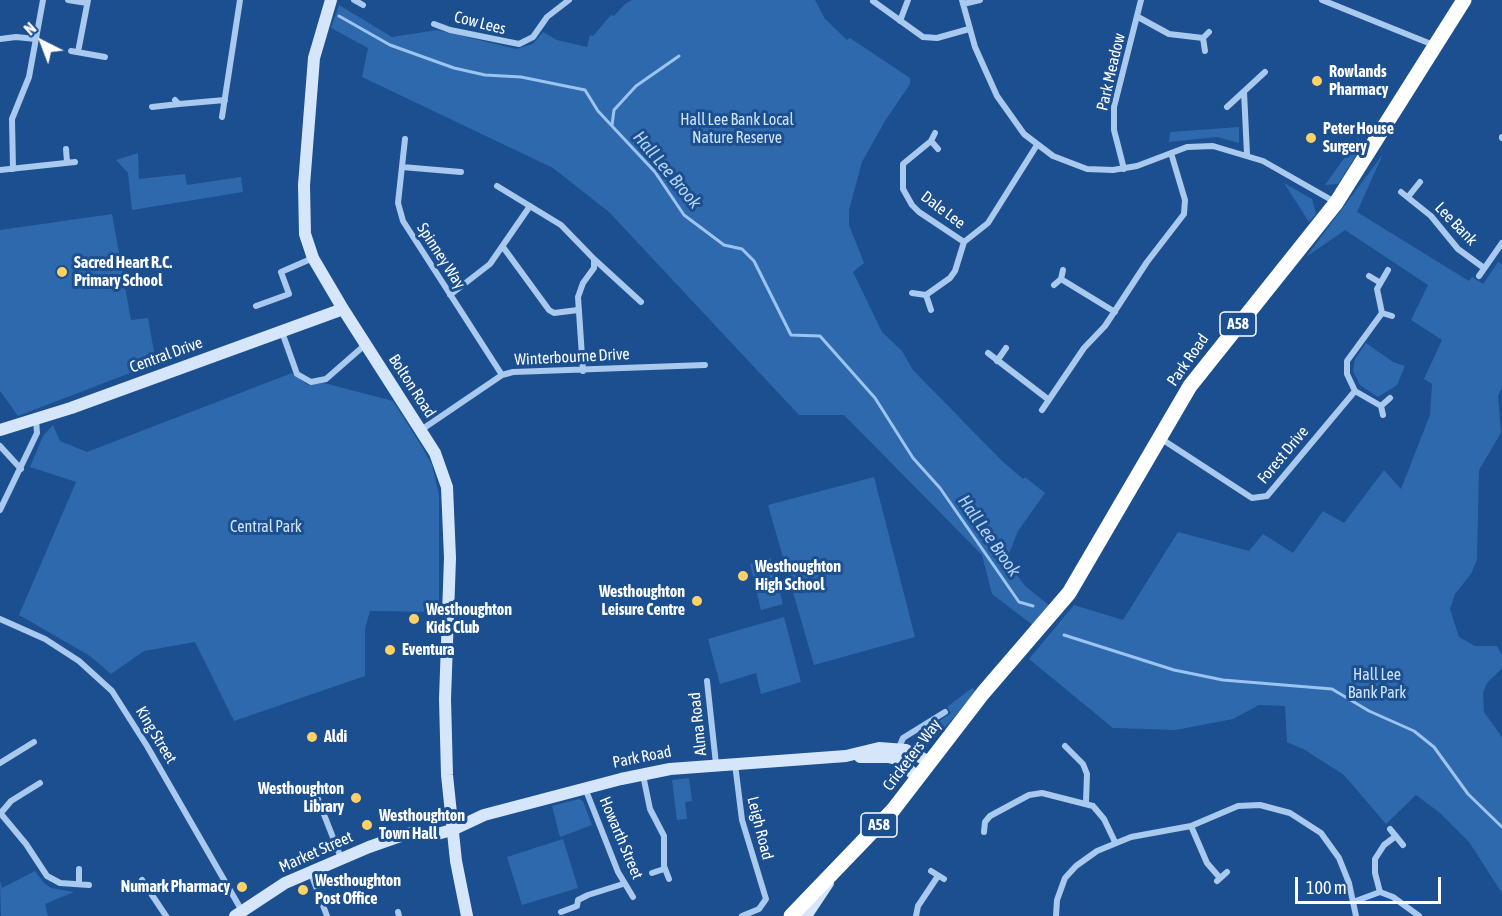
<!DOCTYPE html>
<html>
<head>
<meta charset="utf-8">
<style>
	body { margin:0 }
	#map { position:relative; width:1502px; height:916px; overflow:hidden; background:#1b4f8f; font-family:"Asap Condensed",sans-serif }
	canvas { display:block }
	.north { position:absolute; left:12px; top:12px; width:60px; height:60px; -webkit-text-stroke:4px #1b4f8f; paint-order:stroke; rotate:318deg; font-size:16px; font-weight:700; line-height:24px; text-align:center; color:#fff }
	.north::after { content:''; display:block; margin:auto; width:21px; height:27px; background:#fff; clip-path:polygon(50% 0,100% 100%,50% 72%,0 100%) }
	.scale { position:absolute; left:1295px; top:877px; width:146px; height:27px; box-sizing:border-box; border:3px solid #fff; border-top:0; padding-left:8px; font-size:18px; line-height:21px; white-space:nowrap; color:#fff; -webkit-text-stroke:4px #1b4f8f; paint-order:stroke }
</style>
</head>
<body>
<div id="map">
<canvas width="1502" height="916"></canvas>
<div class="north">N</div>
<div class="scale">100 m</div>
</div>
<script>
const ctx = document.querySelector('canvas').getContext('2d');
ctx.lineJoin = 'round';
function fillPath(path, color) { ctx.fillStyle = color; ctx.fill(path, 'evenodd'); }
const shape = rows => new Path2D(rows.map(r => 'M' + r).join(''));
function strokePath(path, color, width, dash) { ctx.strokeStyle = color; ctx.lineWidth = width; ctx.lineCap = dash ? 'butt' : 'round'; ctx.setLineDash(dash || []); ctx.stroke(path); }
function label(font, color, halo, rows, align = 'center') {
  ctx.font = font + ' "Asap Condensed",sans-serif'; ctx.lineWidth = 6; ctx.setLineDash([]); ctx.textBaseline = 'middle'; ctx.strokeStyle = halo; ctx.fillStyle = color; for (const [text, x, y, turn = 0] of rows) {
    ctx.save(); ctx.translate(x, y); ctx.rotate((+turn || 0) * Math.PI / 180); ctx.textAlign = isNaN(turn) ? turn : align; if (halo) ctx.strokeText(text, 0, 0); ctx.fillText(text, 0, 0); ctx.restore();
  }
}
const green = shape([
	[632,0,815,0,825,19,847,40,850,38,910,78,910,84,885,121,862,162,849,210,849,225,864,263,853,272,882,332,902,351,913,370,1002,461,1023,479,1025,477,1045,493,1018,531,1009,554,1017,575,1025,586,1050,606,1034,626,992,594,982,555,844,415,799,415,609,212,553,168,362,77,368,48,331,28,339,5,392,37,437,30,516,49,533,44,543,32,557,40,587,47,590,35,593,36,611,15,614,16,625,4],
	[1239,127,1239,143,1217,137,1169,142,1170,132],
	[1358,139,1364,143,1338,184,1325,185],
	[138,153,139,179,185,174,187,185,241,177,243,192,132,210,128,173,116,160],
	[1383,154,1357,212,1469,281,1472,277,1483,284,1498,262,1502,265,1502,387,1498,396,1501,433,1479,470,1477,560,1471,574,1455,594,1450,609,1459,637,1475,646,1497,646,1502,655,1502,668,1487,683,1483,693,1484,712,1502,737,1502,893,1469,842,1440,813,1416,795,1386,824,1344,775,1305,750,1287,742,1285,706,1259,705,1233,719,1176,730,1113,728,1029,659,1074,605,1123,620,1178,532,1249,551,1263,534,1293,553,1323,511,1344,523,1384,470,1401,489,1430,415,1432,384,1424,379,1442,340,1411,320,1428,285,1345,230,1306,257],
	[1284,183,1312,199,1316,214,1309,222],
	[112,214,131,320,148,318,156,363,18,416,0,391,0,230],
	[1366,343,1393,362,1405,366,1397,385,1378,397,1360,385,1353,371,1355,359],
	[292,373,308,385,324,383,393,401,422,447,432,465,439,495,439,612,370,611,365,629,365,676,234,721,195,642,144,651,111,674,90,656,19,615,76,482,30,467,43,436,53,425,60,441,87,452],
	[874,477,915,637,814,665,768,505],
	[771,558,783,604,761,610,750,564],
	[784,617,801,682,761,694,756,673,720,684,708,639],
	[972,688,976,691,949,723,928,744,920,744,922,733,926,738,933,734,931,729,933,725,951,713,947,707],
	[689,778,692,801,685,802,687,819,677,820,672,780],
	[579,799,583,801,592,825,560,837,552,806],
	[563,839,578,888,522,905,507,857],
	[35,871,44,883,51,888,74,892,45,904,48,916,1,916,0,881,2,888]
]);
const stream = shape([
	[339,16,390,45,454,68,485,75,521,77,585,90,598,111,655,172,684,215,724,245,742,249,754,261,791,335,820,336,875,398,913,458,940,488,1019,602,1033,606],
	[612,125,614,110,636,86,679,56],
	[1064,635,1174,670,1223,680,1332,689,1369,711,1414,731,1434,747,1468,794,1502,827]
]);
const street = shape([
	[68,0,87,3],
	[354,0,363,5],
	[962,0,975,47,997,96,1024,134,1053,156,1087,169,1113,170,1137,166,1187,147,1213,146,1263,161,1335,202],
	[1322,0,1436,46],
	[873,1,923,37,937,38,969,29],
	[963,4,980,0],
	[1138,17,1169,34,1203,38],
	[900,21,908,0],
	[434,24,450,30,519,44,533,37,547,17,569,0],
	[0,39,16,37,36,39],
	[71,51,105,57],
	[1205,51,1203,38,1209,32],
	[78,52,88,0],
	[1244,92,1247,154],
	[175,100,179,104,225,100],
	[152,107,179,104],
	[1227,107,1265,72],
	[222,117,240,0],
	[935,133,931,141,938,149],
	[1502,138,1502,137],
	[405,139,398,203,403,221,502,375],
	[931,141,903,164,903,189,912,205,919,212,964,242],
	[66,149,67,162],
	[402,167,461,172],
	[13,169,12,119,29,77,43,0],
	[1124,169,1114,130,1114,107,1141,0],
	[0,170,75,162],
	[497,186,561,225,594,259,594,268,583,283,578,297,583,371],
	[1401,192,1431,216,1458,249,1484,268],
	[1408,197,1420,182],
	[503,247,549,310,554,313,578,310],
	[594,259,641,302],
	[1369,276,1379,282],
	[1479,276,1502,243],
	[1061,279,1115,312],
	[1054,285,1061,279,1063,270],
	[912,293,926,295,950,278,955,271,964,242,988,223,1037,145],
	[450,295,490,264,530,206],
	[926,295,931,310],
	[256,306,289,294,281,272,313,258],
	[1382,313,1392,316],
	[282,332,297,374,311,382,326,379,366,344],
	[988,353,1049,400],
	[997,361,1006,348],
	[1355,391,1381,406,1390,398],
	[1381,406,1383,415],
	[1042,410,1084,348,1105,326,1147,262,1184,214,1185,200,1171,153],
	[421,430,502,375,513,372,705,365],
	[1160,438,1252,498,1267,496,1355,391,1347,374,1347,361,1382,313,1377,289,1388,270],
	[0,446,21,469],
	[0,510,37,433,36,419],
	[0,619,45,639,79,661,112,691,147,746,242,911],
	[707,681,716,764],
	[1065,746,1083,764,1087,774,1086,802],
	[898,750,903,738,945,712],
	[0,763,34,742],
	[735,764,742,820,766,899,759,909,742,916],
	[643,775,650,809,664,836,664,866,669,879],
	[585,788,618,872,633,897],
	[314,789,341,858],
	[0,814,11,801,40,783],
	[1,814,26,844,47,876,60,883,89,885],
	[1191,826,1207,863,1220,878],
	[1390,829,1403,845],
	[984,832,985,822,990,816,1029,795,1042,793,1093,806,1104,819,1115,842],
	[310,871,327,916],
	[931,871,944,879],
	[652,873,664,869],
	[142,880,166,916],
	[1217,881,1227,872],
	[79,884,79,869],
	[1380,892,1375,873,1375,859,1384,845,1396,836],
	[1353,902,1380,892,1393,897,1419,916],
	[398,912,399,916],
	[561,912,577,906,578,900,588,895,623,884],
	[916,916,918,906,938,876],
	[1056,916,1057,900,1065,878,1076,866,1097,851,1131,837,1191,826,1238,806,1260,805,1290,813,1321,833,1339,858,1349,883,1356,916]
]);
const secondary = shape([
	[331,0,314,58,304,185,305,234,313,258,343,309,435,453,447,487,450,558,445,699,447,775,456,861,467,916],
	[0,430,71,408,343,309],
	[860,757,888,757,897,759,918,778],
	[235,916,285,883,369,847,409,833,437,834,452,830,484,815,621,779,670,769,846,756,879,748,906,750,930,762],
	[806,916,828,883]
]);
const highway = shape([
	[791,916,893,810,983,693,1069,593,1190,386,1336,203,1464,0]
]);
const markers = [
	[1317,81,6,"#ffd166"],
	[1311,138,6,"#ffd166"],
	[62,272,6,"#ffd166"],
	[743,576,6,"#ffd166"],
	[697,601,6,"#ffd166"],
	[414,619,6,"#ffd166"],
	[390,650,6,"#ffd166"],
	[312,737,6,"#ffd166"],
	[356,798,6,"#ffd166"],
	[367,825,6,"#ffd166"],
	[242,887,6,"#ffd166"],
	[303,890,6,"#ffd166"]
];
const shields = [
	[1238,324,36],
	[879,825,36]
];
const shieldNames = [
	["A58",1238,324],
	["A58",879,825]
];
const streetNames = [
	["Cow Lees",480,23,14],
	["Park Meadow",1111,72,-77],
	["Dale Lee",943,210,37],
	["Lee Bank",1456,224,46],
	["Spinney Way",441,256,57],
	["Central Drive",166,355,-20],
	["Winterbourne Drive",572,357,-3],
	["Park Road",1188,360,-55],
	["Bolton Road",412,386,57],
	["Forest Drive",1283,455,-50],
	["Alma Road",698,724,-96],
	["King Street",156,735,59],
	["Cricketers Way",912,755,-53],
	["Park Road",642,757,-11],
	["Leigh Road",760,828,76],
	["Howarth Street",621,838,67],
	["Market Street",316,852,-24]
];
const poiNames = [
	["Rowlands",1329,72],
	["Pharmacy",1329,90],
	["Peter House",1323,129],
	["Surgery",1323,147],
	["Sacred Heart R.C.",74,263],
	["Primary School",74,281],
	["Westhoughton",755,567],
	["High School",755,585],
	["Westhoughton",685,592,"right"],
	["Leisure Centre",685,610,"right"],
	["Westhoughton",426,610],
	["Kids Club",426,628],
	["Eventura",402,650],
	["Aldi",324,737],
	["Westhoughton",344,789,"right"],
	["Library",344,807,"right"],
	["Westhoughton",379,816],
	["Town Hall",379,834],
	["Westhoughton",315,881],
	["Post Office",315,899],
	["Numark Pharmacy",230,887,"right"]
];
const parkNames = [
	["Hall Lee Bank Local",737,120],
	["Nature Reserve",737,138],
	["Central Park",266,527],
	["Hall Lee",1377,675],
	["Bank Park",1377,693]
];
const waterNames = [
	["Hall Lee Brook",667,170,50],
	["Hall Lee Brook",989,536,55]
];
fillPath(green, '#2e69ad');
strokePath(stream, '#9cc4f0', 3);
strokePath(street, '#a9c9ee', 6);
strokePath(secondary, '#d6e6fa', 12);
strokePath(highway, '#fff', 15);
for (const [x, y, r, color] of markers) { const dot = new Path2D(); dot.arc(x, y, r, 0, 2 * Math.PI); ctx.fillStyle = color; ctx.fill(dot); strokePath(dot, '#1b4f8f', 2); }
for (const [x, y, w] of shields) { const box = new Path2D(); box.roundRect(x - w / 2, y - 12, w, 24, 4.5); ctx.fillStyle = '#1b4f8f'; ctx.fill(box); strokePath(box, '#fff', 1.5); }
label('bold 15px', '#fff', null, shieldNames);
label('16px', '#fff', '#1b4f8f', streetNames);
label('bold 16px', '#fff', '#1b4f8f', poiNames, 'left');
label('16px', '#cfe3fa', '#1b4f8f', parkNames);
label('italic 18px', '#b5d3f5', '#1b4f8f', waterNames);
</script>
</body>
</html>
